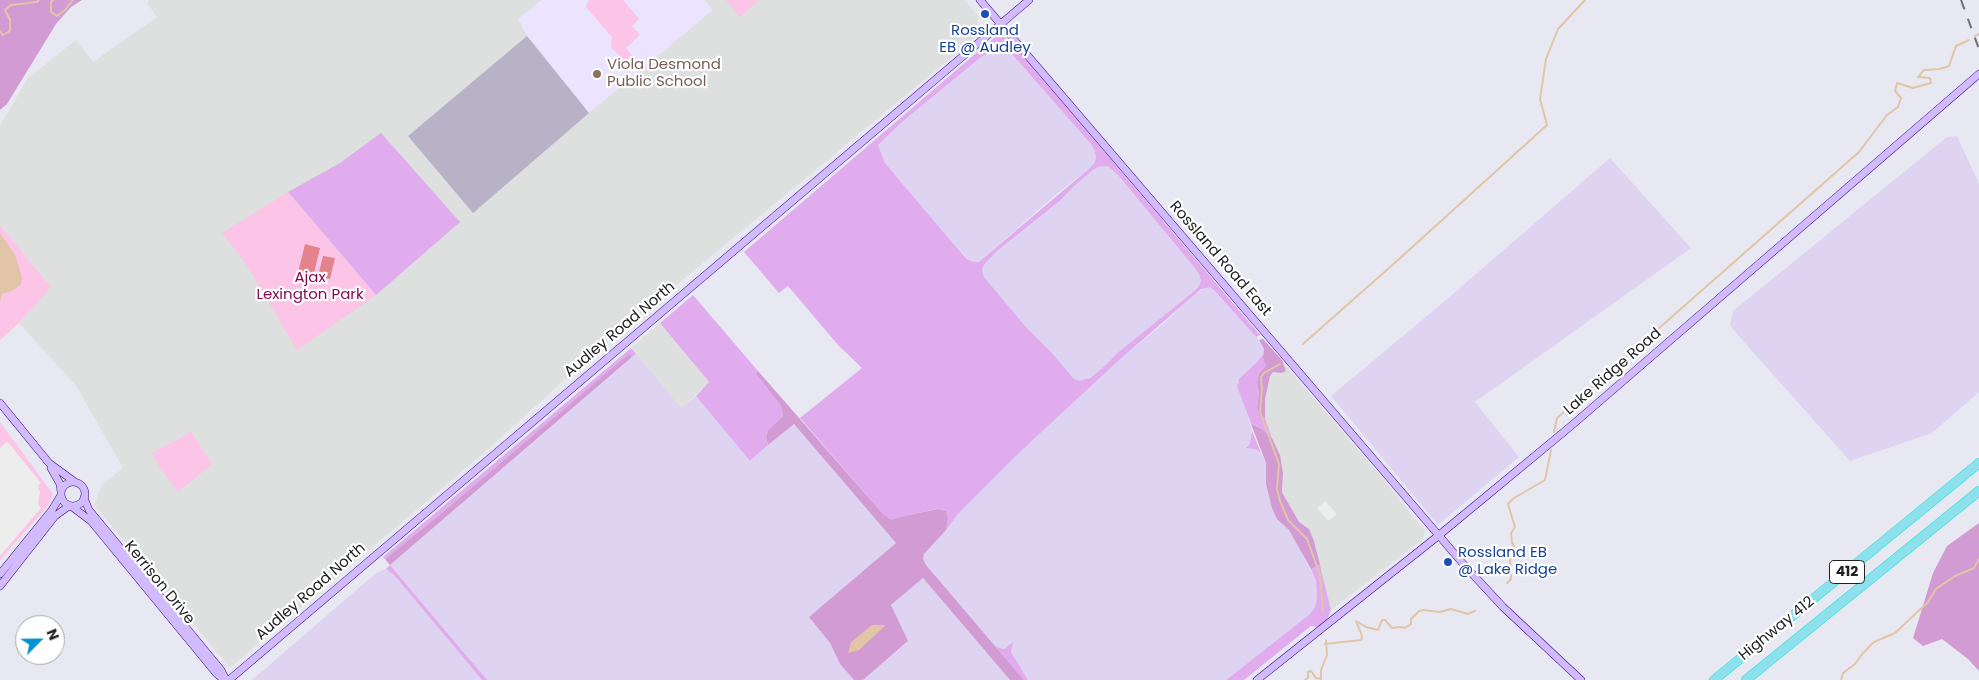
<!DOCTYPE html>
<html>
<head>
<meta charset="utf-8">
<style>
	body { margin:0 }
	#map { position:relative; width:1979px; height:680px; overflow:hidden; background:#e8e8f2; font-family:Poppins,sans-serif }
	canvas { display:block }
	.north { position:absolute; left:15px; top:615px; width:50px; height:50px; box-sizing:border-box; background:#fff; border:1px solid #a6a6a6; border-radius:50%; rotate:67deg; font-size:14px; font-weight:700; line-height:20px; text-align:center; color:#212121 }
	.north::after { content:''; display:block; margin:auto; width:18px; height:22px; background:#0094d2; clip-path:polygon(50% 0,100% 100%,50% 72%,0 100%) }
</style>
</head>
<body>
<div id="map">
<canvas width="1979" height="680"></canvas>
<div class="north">N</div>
</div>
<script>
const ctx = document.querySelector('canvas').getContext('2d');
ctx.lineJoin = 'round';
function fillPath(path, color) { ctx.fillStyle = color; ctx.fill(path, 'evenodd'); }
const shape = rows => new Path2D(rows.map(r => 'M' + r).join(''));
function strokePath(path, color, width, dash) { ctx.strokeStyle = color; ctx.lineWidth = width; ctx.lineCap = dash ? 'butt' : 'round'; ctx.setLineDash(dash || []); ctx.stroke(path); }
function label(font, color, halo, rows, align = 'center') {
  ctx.font = font + ' Poppins,sans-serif'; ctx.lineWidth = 4.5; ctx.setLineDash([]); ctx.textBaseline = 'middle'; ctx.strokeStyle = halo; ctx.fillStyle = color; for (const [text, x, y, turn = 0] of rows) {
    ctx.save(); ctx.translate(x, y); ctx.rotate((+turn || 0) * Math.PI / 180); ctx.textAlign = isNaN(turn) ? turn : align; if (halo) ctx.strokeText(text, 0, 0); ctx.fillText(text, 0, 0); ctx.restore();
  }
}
const residential = shape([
	[149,0,964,0,978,15,977,36,592,355,486,451,230,668,94,505,102,485,123,468,77,387,19,323,51,287,0,225,0,126,27,79,76,40,93,62,157,17,147,3],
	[660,323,709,382,681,409,631,348],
	[1285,365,1380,475,1425,531,1423,539,1331,610,1314,541,1309,529,1299,522,1282,492,1283,473,1280,455,1264,418,1264,384,1275,367]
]);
const education = shape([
	[541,0,705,0,713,10,589,113,527,36,518,19]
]);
const construction = shape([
	[527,36,589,113,473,213,408,136]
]);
const farmland = shape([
	[996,50,1010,52,1090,143,1094,149,1096,157,1095,162,1091,167,1053,197,979,262,974,262,968,259,945,234,885,163,878,145,902,122,981,57],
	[1957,136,1979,184,1979,392,1932,433,1850,461,1736,333,1730,325,1733,311,1947,137],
	[1610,158,1691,248,1475,402,1519,457,1438,525,1331,396,1446,300],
	[1105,166,1109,167,1118,175,1194,267,1199,274,1201,281,1198,286,1182,301,1116,354,1107,364,1089,378,1079,382,1074,379,1052,353,1026,327,984,277,982,270,984,265,997,251,1062,199,1073,187,1092,171,1098,167],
	[1206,287,1210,287,1215,291,1259,340,1264,349,1263,354,1257,362,1237,382,1252,431,1250,443,1246,447,1257,449,1261,453,1266,463,1267,473,1283,525,1289,530,1295,539,1316,581,1317,598,1315,607,1310,614,1226,680,1028,680,1011,652,1012,643,1004,649,996,647,926,565,923,559,924,554,957,515,1021,451,1117,362,1164,323,1195,294],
	[636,354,681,408,696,396,750,461,794,423,896,543,809,617,830,643,840,664,854,680,487,680,390,565],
	[386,569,394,575,482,680,252,680,376,573],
	[923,578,1010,680,863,680,908,642,891,605]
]);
const grass = shape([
	[1002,36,1009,40,1071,112,1260,335,1256,337,1215,291,1210,287,1201,289,1117,362,1021,451,957,515,946,530,948,518,946,511,937,509,909,515,891,521,883,514,800,418,862,368,838,345,788,286,779,293,744,252,995,37],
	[996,50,1010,52,1090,143,1094,149,1096,157,1095,162,1091,167,979,262,974,262,967,259,945,234,885,163,878,145,902,122,981,57],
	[1105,166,1109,167,1118,175,1194,267,1199,274,1201,281,1198,287,1182,301,1116,354,1107,364,1090,378,1079,381,1074,379,1052,353,1026,327,984,277,982,270,984,265,997,251,1062,199,1073,187,1092,171,1098,167],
	[381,133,460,222,376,295,288,192,340,163],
	[693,295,758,371,756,374,781,406,783,416,768,430,766,437,768,445,750,461,696,396,709,382,660,323],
	[631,348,636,354,632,357,629,355,444,511,385,559,383,557],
	[1263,354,1266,366,1259,373,1257,382,1259,393,1257,408,1260,417,1265,418,1272,438,1262,429,1251,424,1237,386,1239,379,1257,362],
	[1252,431,1261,453,1256,449,1246,448,1250,443],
	[390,565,487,680,482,680,394,575,386,569],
	[1320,565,1331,610,1324,628,1311,626,1244,680,1226,680,1310,614,1315,607,1317,598,1316,581,1311,569],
	[1013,642,1011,652,1028,680,1024,680,996,647,1004,649]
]);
const forest = shape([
	[0,0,82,0,71,7,56,24,7,104,0,110],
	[1263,339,1282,360,1286,371,1281,373,1273,372,1270,376,1265,399,1265,418,1260,417,1257,408,1259,393,1257,382,1259,373,1266,366,1263,358,1264,349,1259,340],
	[629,354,632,357,390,565,385,559,444,511],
	[758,371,883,514,891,520,909,515,938,509,946,511,948,518,946,530,924,554,923,559,926,565,1024,680,1010,680,923,578,891,605,908,641,863,680,854,680,840,664,830,643,809,617,896,543,794,424,768,445,766,437,768,430,783,416,781,406,756,374],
	[1251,424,1262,429,1272,438,1280,455,1283,473,1282,492,1299,522,1309,529,1314,541,1320,565,1311,569,1289,530,1277,519,1272,508,1266,484,1266,463],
	[1979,523,1979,671,1968,659,1942,639,1923,646,1913,638,1933,573,1947,546]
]);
const park = shape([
	[590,0,623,0,639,19,632,26,640,35,626,48,640,66,635,70,625,70,625,62,611,47,612,37,586,7,587,3],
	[726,0,759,0,740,17],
	[288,192,376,295,297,350,245,262,222,233],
	[0,225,51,287,19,323,0,340],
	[0,422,53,494,47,507,0,560],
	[191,432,212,464,178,492,160,468,152,453]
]);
const pitch = shape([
	[305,244,320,248,313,277,298,273],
	[323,256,335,258,330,279,318,276]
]);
const parking = shape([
	[7,441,41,483,38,486,40,492,38,504,41,508,0,556,0,448],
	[1325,501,1337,514,1328,521,1317,508]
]);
const water = shape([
	[0,233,15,255,22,278,21,284,14,290,2,294,0,301],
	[872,625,886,625,859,650,848,653,851,642]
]);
const stream = shape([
	[53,0,51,2,51,12,57,16,65,10,73,0],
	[0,31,3,35,10,31,10,20,5,10,11,5,37,2,39,0],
	[1975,36,1979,34],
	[1303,344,1398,260,1547,125,1540,99,1546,59,1558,29,1585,0],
	[1280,364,1264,373,1261,377,1262,389,1260,412,1279,464,1277,489,1280,501,1288,520,1307,539,1320,575,1323,611],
	[1554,432,1557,418,1859,152,1887,115,1898,107,1901,98,1895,91,1897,83,1913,88,1931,83,1930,78,1918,77,1924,70,1940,69,1949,66,1956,46,1969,40],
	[1507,583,1511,579,1510,559,1515,549,1512,542,1511,533,1515,527,1508,504,1514,498,1545,480,1551,450],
	[1325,644,1361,640,1362,636,1356,621,1366,627,1378,630,1382,620,1385,620,1392,628,1400,627,1405,628,1411,624,1411,619,1419,611,1423,610,1440,612,1451,609,1468,614,1475,611],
	[1305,680,1308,678,1308,672,1311,671,1316,678,1321,679,1321,670,1327,655,1326,640],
	[1841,680,1843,673,1855,664,1863,653,1874,642,1895,633,1928,602,1936,589,1955,576,1974,568,1979,559]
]);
const secondary = shape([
	[980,0,1465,566,1503,607,1581,680],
	[0,403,49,463,75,482],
	[51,468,60,484,61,492],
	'61 494a12 12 0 1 1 24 0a12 12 0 1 1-24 0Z',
	[84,498,89,510,221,670,226,680],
	[71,506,91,521,216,673,224,680],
	[0,574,52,510,61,495],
	[0,586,55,516,69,506],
	[229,680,1029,0],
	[1257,680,1438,536,1571,426,1979,74]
]);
const highway = shape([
	[1714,680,1979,463],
	[1746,680,1979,491]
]);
const rail = shape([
	[1961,0,1979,49]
]);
const markers = [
	[985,14,5,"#1a4fb4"],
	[597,74,5,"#8d6e63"],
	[1448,562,5,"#1a4fb4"]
];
const shields = [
	[1847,572,35]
];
const shieldNames = [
	["412",1847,572]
];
const transitNames = [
	["Rossland",985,31],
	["EB @ Audley",985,48],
	["Rossland EB",1458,553,"left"],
	["@ Lake Ridge",1458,570,"left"]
];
const educationNames = [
	["Viola Desmond",607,65],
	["Public School",607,82]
];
const streetNames = [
	["Rossland Road East",1220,259,49],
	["Audley Road North",620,330,-40],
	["Lake Ridge Road",1613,372,-41],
	["Kerrison Drive",159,583,51],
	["Audley Road North",311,592,-41],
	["Highway 412",1777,629,-39]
];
const parkNames = [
	["Ajax",310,278],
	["Lexington Park",310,295]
];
fillPath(residential, '#dedfdf');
fillPath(education, '#ece3ff');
fillPath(construction, '#b8b2c7');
fillPath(farmland, '#ded3f1');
fillPath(grass, '#e1aced');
fillPath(forest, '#d39bd3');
fillPath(park, '#fcc4e7');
fillPath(pitch, '#e4838c');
fillPath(parking, '#ededed');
fillPath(water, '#e1c5a6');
strokePath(stream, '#e1c5a6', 2);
strokePath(secondary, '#340080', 8);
strokePath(highway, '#21e4da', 10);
strokePath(secondary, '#d2bbfd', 7);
strokePath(highway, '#8de1ec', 9);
strokePath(rail, '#6f6f6f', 2, [10, 10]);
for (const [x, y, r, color] of markers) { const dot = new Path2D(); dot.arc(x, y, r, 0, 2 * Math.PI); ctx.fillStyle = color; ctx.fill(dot); strokePath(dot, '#fff', 2); }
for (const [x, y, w] of shields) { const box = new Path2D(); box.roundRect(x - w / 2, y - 11.5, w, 23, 4); ctx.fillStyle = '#fff'; ctx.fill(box); strokePath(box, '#212121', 1); }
label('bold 14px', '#212121', null, shieldNames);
label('15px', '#164399', '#fff', transitNames);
label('15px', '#785e54', '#fff', educationNames, 'left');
label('15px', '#212121', '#fff', streetNames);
label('15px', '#880757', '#fff', parkNames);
</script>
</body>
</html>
